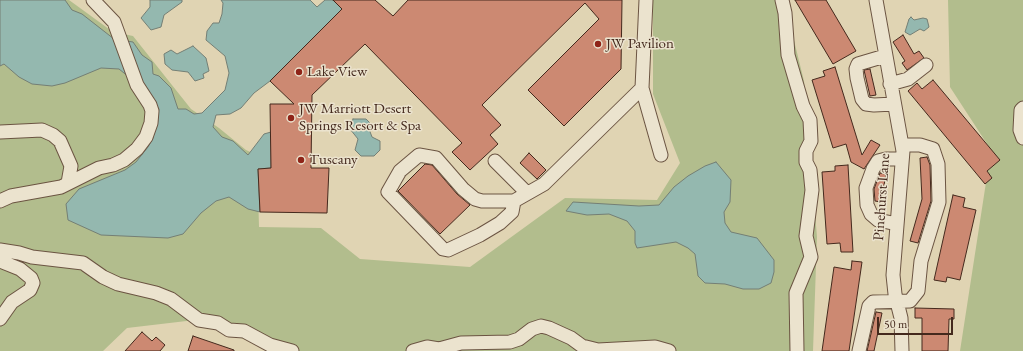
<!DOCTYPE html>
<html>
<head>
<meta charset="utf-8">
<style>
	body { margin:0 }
	#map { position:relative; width:1023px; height:351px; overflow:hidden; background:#e0d4b3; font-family:"EB Garamond",serif }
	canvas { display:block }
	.scale { position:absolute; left:877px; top:317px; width:76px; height:18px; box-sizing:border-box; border:2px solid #44291d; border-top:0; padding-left:5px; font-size:12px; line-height:14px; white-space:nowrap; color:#44291d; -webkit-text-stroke:3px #ebe3ce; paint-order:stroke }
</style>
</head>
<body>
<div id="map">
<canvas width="1023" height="351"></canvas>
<div class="scale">50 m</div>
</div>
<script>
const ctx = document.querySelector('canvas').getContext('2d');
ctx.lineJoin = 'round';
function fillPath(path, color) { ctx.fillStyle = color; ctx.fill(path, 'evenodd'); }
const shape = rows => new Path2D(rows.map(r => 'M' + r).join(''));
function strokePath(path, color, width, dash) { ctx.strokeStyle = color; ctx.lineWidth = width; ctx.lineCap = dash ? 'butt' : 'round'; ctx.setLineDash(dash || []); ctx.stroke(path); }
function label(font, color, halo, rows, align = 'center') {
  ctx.font = font + ' "EB Garamond",serif'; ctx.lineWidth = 3; ctx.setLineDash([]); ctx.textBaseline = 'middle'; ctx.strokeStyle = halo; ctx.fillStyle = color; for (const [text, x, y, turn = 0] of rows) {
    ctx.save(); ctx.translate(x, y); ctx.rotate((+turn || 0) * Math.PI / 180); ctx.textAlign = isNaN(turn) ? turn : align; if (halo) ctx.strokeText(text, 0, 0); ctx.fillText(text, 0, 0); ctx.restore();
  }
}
const green = shape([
	[0,0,69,0,113,32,133,36,191,109,219,128,246,150,257,155,259,227,321,228,360,259,470,267,565,198,657,200,680,163,653,94,653,0,784,0,804,81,817,237,813,351,274,351,195,320,127,328,103,351,0,351],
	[948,0,1023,0,1023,351,960,351,991,150,950,87]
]);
const water = shape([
	[0,0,65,0,72,10,82,14,114,39,133,42,142,55,152,62,153,74,159,76,171,88,178,109,186,109,194,114,202,113,225,90,229,73,225,56,206,40,207,31,213,23,219,23,222,14,223,3,221,0,310,0,317,7,325,0,333,0,342,9,270,81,254,93,241,108,230,114,216,115,213,127,222,137,233,141,248,155,264,134,271,132,271,168,258,169,260,212,248,209,229,197,216,201,201,213,183,234,168,238,101,235,68,220,66,204,79,189,125,170,136,162,148,147,153,138,159,109,144,89,119,69,101,68,65,83,52,86,32,84,19,77,4,64,0,66,0,0],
	[150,0,182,0,182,2,164,15,161,27,151,30,141,18,150,7,150,0],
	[911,17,914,20,923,18,927,19,929,27,924,31,920,29,910,35,905,32,909,19,911,17],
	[193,46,206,58,209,71,203,74,204,78,195,81,188,72,172,70,165,64,164,54,171,50,177,54,193,46],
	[353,119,366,119,372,125,369,129,372,137,380,141,380,150,374,156,361,156,355,150,358,139,350,129,353,119],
	[716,162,731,180,730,202,724,212,725,223,731,232,757,238,774,260,774,272,771,283,759,289,743,289,725,284,705,283,698,276,695,254,688,248,676,242,637,248,635,243,635,231,627,221,609,214,587,215,566,211,573,202,639,206,659,205,674,187,688,176,705,166,716,162]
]);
const building = shape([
	[333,0,375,0,393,16,408,0,622,0,621,69,564,126,528,90,599,19,585,3,482,105,501,125,490,135,498,144,470,170,452,152,462,143,365,44,312,95,311,168,329,168,327,213,260,212,258,169,271,168,270,104,294,104,270,81,342,9,333,0],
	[795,0,826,0,856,51,833,64,795,0],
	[903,35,914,54,919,51,924,58,907,70,902,63,905,61,893,42,903,35],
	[835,67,862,155,871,140,880,145,864,169,851,162,846,144,833,148,812,80,825,76,823,71,835,67],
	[870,69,876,95,870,96,864,70,870,69],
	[933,80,1000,160,987,171,992,178,985,184,908,91,917,83,922,89,933,80],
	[529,153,546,170,537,179,520,163,529,153],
	[927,157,930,165,931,201,918,243,910,241,922,199,920,158,927,157],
	[425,164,432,165,457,194,470,205,440,234,398,191,425,164],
	[848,165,853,252,841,252,840,243,827,244,822,172,835,171,835,166,848,165],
	[880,173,886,174,881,202,875,201,874,189,880,173],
	[953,195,965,198,963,207,976,210,960,280,947,277,946,282,934,280,953,195],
	[852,261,862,262,849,351,822,351,834,267,851,270,852,261],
	[915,308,954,309,954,319,949,319,948,351,922,351,922,318,915,318,915,308],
	[876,312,882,313,874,351,867,351,876,312],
	[142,332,152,341,156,337,165,345,160,351,125,351,142,332],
	[193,336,234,350,234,351,188,351,193,336]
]);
const minor = shape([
	[782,0,785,13,788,55,803,106,810,120,811,141,806,151,806,162,810,170,812,190,806,236,811,257,796,293,797,351],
	[876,0,903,151,893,275,895,294,901,318,902,351],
	[885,56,858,64,856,69,857,78,862,99,866,104,874,105,894,104],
	[890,84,908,79,926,65],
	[642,88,661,155],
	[1023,108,1021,110,1020,130,1023,138],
	[0,132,42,130,53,135,60,141,71,166,68,183],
	[495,161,527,193],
	[0,201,11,196,61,187,99,168,113,165,124,160,137,149,146,137,151,123,152,111,150,105,137,85,114,22,93,0],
	[514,201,512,212,500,223,480,235,448,250,443,249,388,192,400,171,419,155,436,158,463,189,475,199,482,201,514,201,544,184,642,88,646,0],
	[897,224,878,220,871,214,867,205,866,188,873,169,878,161,886,159,902,159],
	[0,250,19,253,32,257,83,263,103,277,118,284,156,293,171,299,199,320,218,323,229,330,244,331,270,345,292,351],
	[0,261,20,269,31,278,33,283,30,290,12,302,0,319],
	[413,351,427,347,439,349,461,343,510,342,519,339,532,329,541,326,549,328,571,338,582,346,598,350,655,347,669,351],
	[859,351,869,306,873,302,910,301,918,291,921,261,939,202,938,164,933,149,920,145,902,145]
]);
const markers = [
	[598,44,4,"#8f2418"],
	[299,72,4,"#8f2418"],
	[291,118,4,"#8f2418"],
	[301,160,4,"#8f2418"]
];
const poiNames = [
	["JW Pavilion",606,44],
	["Lake View",307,72],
	["JW Marriott Desert",299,109],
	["Springs Resort & Spa",299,126],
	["Tuscany",309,160]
];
const streetNames = [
	["Pinehurst Lane",882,197,-86]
];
fillPath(green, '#b2bd8d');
fillPath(water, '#94b8af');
strokePath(water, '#747f75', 1);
fillPath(building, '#cc8972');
strokePath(building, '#44291d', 1);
strokePath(minor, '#6b5442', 15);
strokePath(minor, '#ebe3ce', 13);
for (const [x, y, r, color] of markers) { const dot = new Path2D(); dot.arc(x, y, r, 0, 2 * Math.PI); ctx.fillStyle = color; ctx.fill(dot); strokePath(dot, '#ebe3ce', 1.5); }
label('15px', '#44291d', '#ebe3ce', poiNames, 'left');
label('15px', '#44291d', '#ebe3ce', streetNames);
</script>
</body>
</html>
